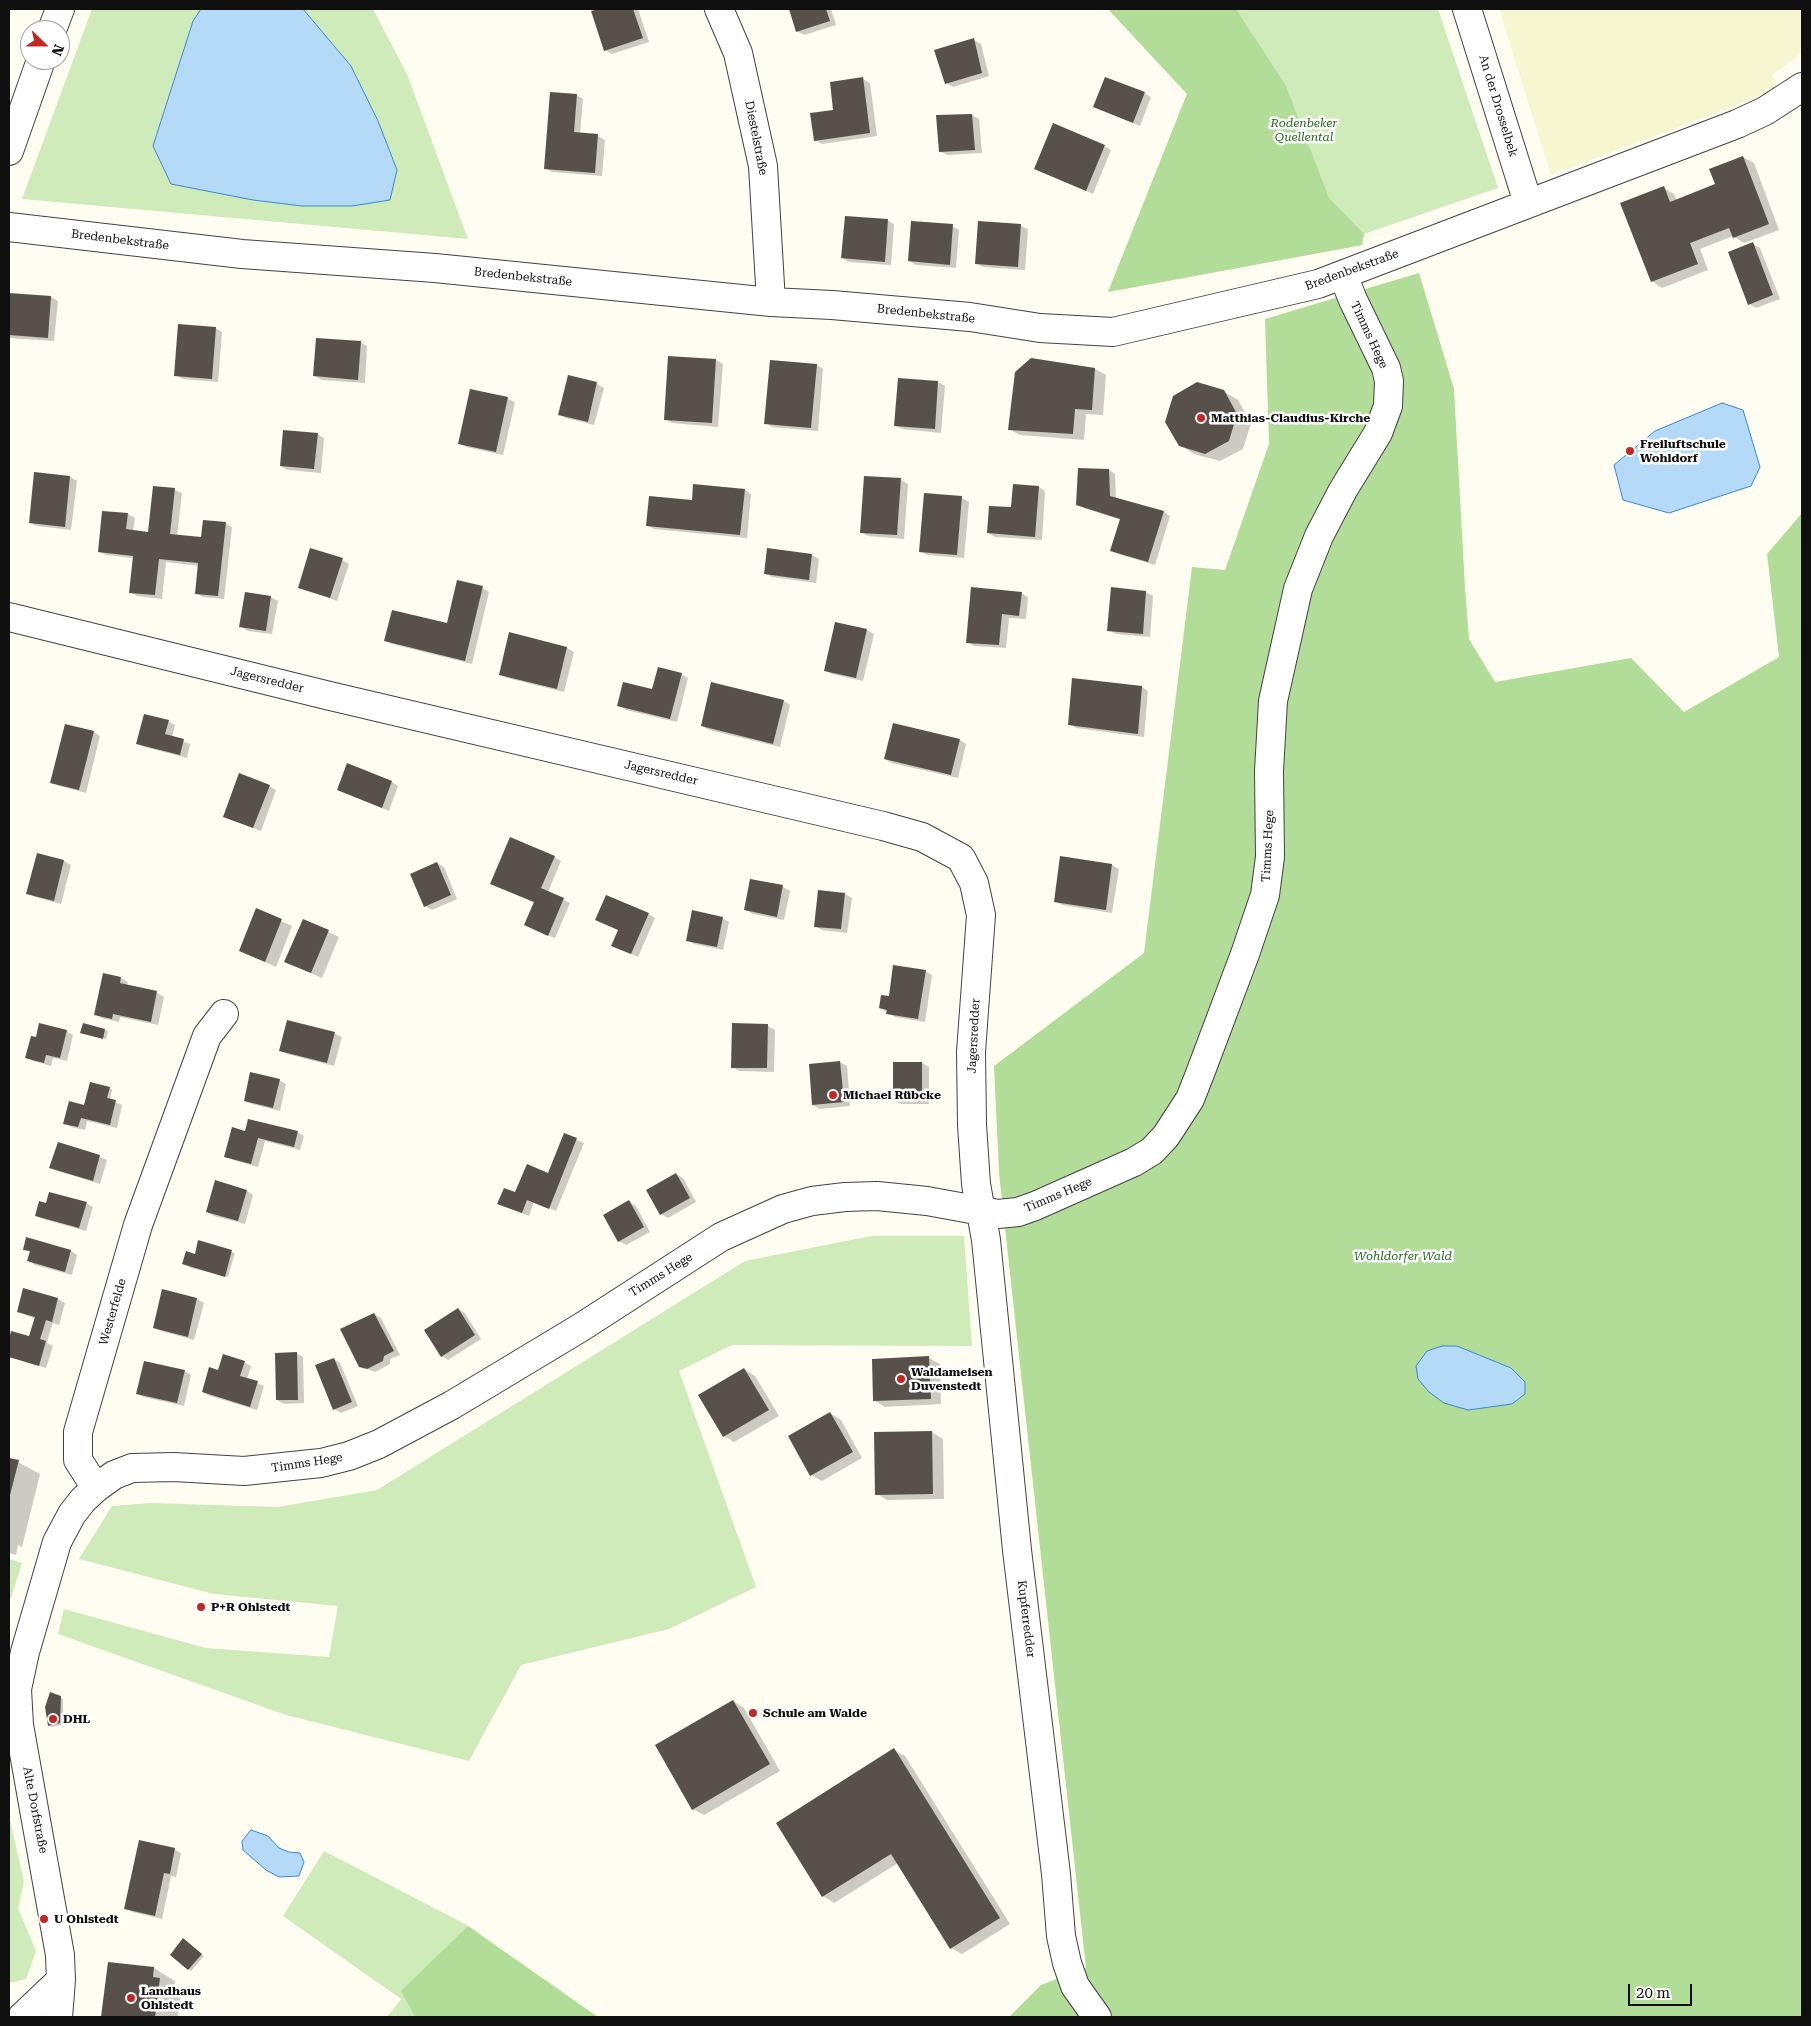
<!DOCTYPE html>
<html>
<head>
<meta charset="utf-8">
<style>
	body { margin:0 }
	#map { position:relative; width:1811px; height:2026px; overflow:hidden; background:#fffdf2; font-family:"Roboto Serif",serif }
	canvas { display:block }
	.frame { position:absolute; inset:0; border:10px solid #0f0f0f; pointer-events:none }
	.north { position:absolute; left:20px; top:20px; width:50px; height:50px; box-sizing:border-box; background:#fff; border:1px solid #9f9f9f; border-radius:50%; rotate:112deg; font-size:14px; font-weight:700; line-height:20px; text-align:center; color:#0f0f0f }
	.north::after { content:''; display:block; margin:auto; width:18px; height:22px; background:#c52622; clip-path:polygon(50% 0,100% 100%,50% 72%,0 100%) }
	.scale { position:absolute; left:1628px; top:1984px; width:64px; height:22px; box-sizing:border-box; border:2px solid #0f0f0f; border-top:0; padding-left:6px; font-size:15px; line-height:18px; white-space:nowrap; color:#0f0f0f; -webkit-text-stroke:4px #fff; paint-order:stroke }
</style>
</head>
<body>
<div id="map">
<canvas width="1811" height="2026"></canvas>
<div class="frame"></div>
<div class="north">N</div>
<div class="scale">20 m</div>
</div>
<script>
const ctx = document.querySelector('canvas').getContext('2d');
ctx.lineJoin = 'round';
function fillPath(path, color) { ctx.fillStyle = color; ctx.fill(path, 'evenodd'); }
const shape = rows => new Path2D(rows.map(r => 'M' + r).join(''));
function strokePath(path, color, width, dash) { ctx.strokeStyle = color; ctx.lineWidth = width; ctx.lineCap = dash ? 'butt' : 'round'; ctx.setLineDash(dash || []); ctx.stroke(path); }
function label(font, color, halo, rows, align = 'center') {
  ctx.font = font + ' "Roboto Serif",serif'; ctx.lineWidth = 5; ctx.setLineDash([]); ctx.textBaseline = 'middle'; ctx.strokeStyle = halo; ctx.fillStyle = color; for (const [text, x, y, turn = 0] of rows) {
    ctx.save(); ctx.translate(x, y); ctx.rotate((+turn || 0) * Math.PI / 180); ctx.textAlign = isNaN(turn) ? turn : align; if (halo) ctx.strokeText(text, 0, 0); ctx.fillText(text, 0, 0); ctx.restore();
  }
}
const farmland = shape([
	[1499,9,1802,9,1802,53,1772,75,1777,90,1551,175]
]);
const green = shape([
	[92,9,201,9,193,21,153,146,351,66,303,9,373,9,407,74,468,239,22,199],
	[1108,9,1438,9,1498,188,1364,234,1362,245,1108,292,1187,94],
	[871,1236,964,1236,972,1346,732,1345,679,1371,756,1587,669,1629,521,1665,469,1761,286,1715,58,1634,64,1609,206,1648,329,1657,338,1606,214,1594,79,1559,112,1506,151,1503,278,1507,377,1490,745,1261],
	[9,1559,22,1563,11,1598,9,1597],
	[9,1815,24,1882,18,1908,36,1951,26,1979,9,1983],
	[324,1851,467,1925,592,2017,387,2017,401,1999,283,1916]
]);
const forest = shape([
	[1108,9,1236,9,1286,86,1329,198,1364,234,1362,245,1108,292,1187,94],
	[1419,273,1454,389,1465,587,1469,639,1495,682,1631,658,1684,712,1779,657,1767,554,1802,513,1802,2017,1009,2017,1041,1985,1086,1968,999,1173,994,1066,1144,953,1192,567,1225,570,1269,444,1265,319],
	[468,1926,598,2017,415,2017,401,1991]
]);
const water = shape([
	[201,9,303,9,351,66,378,121,397,170,390,200,352,206,302,206,253,200,171,184,153,146,193,21,201,9],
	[1722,403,1743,410,1760,467,1751,486,1669,513,1623,500,1614,465,1655,431,1722,403],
	[1442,1346,1457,1346,1511,1368,1525,1382,1525,1394,1512,1404,1468,1410,1444,1403,1429,1392,1418,1379,1416,1366,1427,1351,1442,1346],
	[251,1830,268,1836,279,1848,289,1852,300,1853,304,1862,299,1876,279,1877,266,1870,243,1850,242,1841,251,1830]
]);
const shadow = shape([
	[602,9,638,9,649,42,612,54,605,50,592,12],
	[790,9,831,9,836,25,804,35,797,31],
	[974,40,981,44,989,76,953,87,946,83],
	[863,79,870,83,877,136,822,144,815,140,835,111],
	[1144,93,1151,97,1140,126,1102,110],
	[576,95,583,99,580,134,598,136,605,140,602,176,552,172,545,168],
	[972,115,979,119,982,153,947,155,940,151,937,117],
	[1104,146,1111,150,1093,194,1036,169],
	[1743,157,1754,163,1779,230,1744,243,1733,236,1700,249,1708,270,1662,288,1652,281,1664,188,1674,194,1677,200,1716,185],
	[887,220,894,224,891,265,849,262,842,258],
	[952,226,959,230,956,268,916,265,909,261],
	[1021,226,1028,229,1025,270,983,267,976,263],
	[1753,244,1760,248,1780,299,1756,308,1749,304],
	[9,294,51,297,58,301,54,341,9,338],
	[215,328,222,332,218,382,183,379,176,375],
	[360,342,367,346,365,383,322,380,315,376],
	[670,357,716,360,723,364,718,427,672,423,665,419],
	[1031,360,1095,369,1106,375,1103,415,1086,414,1084,440,1020,435,1009,429],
	[817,365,823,369,818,431,772,427,766,423],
	[569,376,597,384,604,388,594,425,566,418,560,414],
	[899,379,938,382,945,386,941,433,903,429,896,426],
	[471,390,508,399,515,402,503,455,466,447,459,443],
	[1223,391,1238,400,1251,423,1243,449,1220,461,1194,454,1180,445],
	[317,434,324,438,321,473,288,470,281,466],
	[1109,470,1115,474,1116,499,1164,512,1170,516,1155,565,1118,554,1112,550,1121,520,1084,508,1077,504],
	[70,477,77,481,71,530,37,526,30,523],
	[865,477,901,480,908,484,904,539,868,536,861,532],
	[154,487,175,490,182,493,177,536,202,539,225,523,232,527,224,599,203,597,196,593,199,566,166,562,162,599,137,596,131,592,134,558,106,555,99,552,128,514,135,518,133,531,149,533],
	[1039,487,1045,491,1042,540,995,537,988,533,1012,509],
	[745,490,751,494,747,538,654,529,647,525,693,502],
	[962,498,969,502,964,558,927,555,920,551],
	[768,549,812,555,819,559,816,583,772,577,765,573],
	[342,560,349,564,337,601,300,587],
	[482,588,489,592,472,664,392,644,386,641,448,625],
	[1146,592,1153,596,1150,637,1116,634,1109,630],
	[1021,593,1028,597,1026,619,1009,618,1006,648,974,646,968,642],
	[271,597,278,601,272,634,248,631,241,627],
	[836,623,867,630,874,634,863,681,832,674,825,670],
	[510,634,567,648,574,652,564,692,507,678,500,674],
	[681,674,688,678,677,722,626,710,619,706,653,691],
	[1142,687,1148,691,1144,737,1076,728,1069,724],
	[784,701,790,705,780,747,709,730,702,726],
	[168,721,175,725,172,737,190,744,187,758,145,747,138,744],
	[94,732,100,736,86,793,59,786,52,783],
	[960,740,966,744,958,778,892,763,885,759],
	[392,782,398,786,389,811,338,790],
	[269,786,276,790,261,831,224,816],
	[38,854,64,861,71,865,61,904,35,897,28,893],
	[554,857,561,861,548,892,570,903,555,938,533,929,535,903,492,884],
	[1061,858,1112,865,1119,869,1112,913,1062,905,1055,901],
	[437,863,444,867,457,899,432,910,425,906],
	[751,880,783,887,790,891,784,920,753,914,746,910],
	[845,894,852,898,847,933,822,930,815,926],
	[257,910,292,926,276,967,240,950],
	[648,914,655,918,638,957,619,949],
	[722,918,729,922,723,950,694,944,687,940],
	[304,920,339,937,322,978,286,962],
	[925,971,932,975,925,1022,895,1017,880,1008,890,997],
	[121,978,128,982,127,986,157,993,164,997,158,1025,120,1017,119,1022,102,1018,95,1014],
	[288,1022,335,1034,342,1037,334,1066,287,1054,281,1050],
	[733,1025,768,1026,775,1030,774,1072,739,1071,732,1067],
	[105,1030,108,1031,106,1039,81,1033],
	[66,1031,73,1035,67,1061,53,1058,51,1066,33,1061,27,1058,37,1039],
	[840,1062,847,1066,850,1106,820,1109,813,1105],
	[922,1063,929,1067,929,1104,901,1104,894,1101],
	[279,1080,286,1084,280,1111,252,1104,245,1101],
	[110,1088,112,1090,110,1100,122,1105,117,1128,87,1121,85,1130,71,1127,65,1123],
	[246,1132,297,1132,304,1136,300,1150,265,1141,258,1167,233,1160,226,1156],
	[565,1135,584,1143,556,1211,534,1202,529,1216,506,1207,515,1194,549,1174],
	[58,1144,100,1157,107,1160,100,1184,58,1171,51,1168],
	[676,1174,683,1178,696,1202,668,1218,661,1214],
	[247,1191,253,1195,245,1224,214,1216,207,1212],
	[629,1202,636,1206,650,1232,626,1245,619,1241],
	[86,1203,93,1207,86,1231,43,1219,36,1215,47,1204],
	[199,1242,235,1253,228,1277,191,1268,184,1264,195,1255],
	[24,1249,71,1251,77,1255,72,1275,35,1265,29,1261,31,1253],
	[24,1290,58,1299,65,1303,59,1325,53,1323,49,1334,47,1343,53,1346,46,1368,9,1357,9,1345,12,1333,30,1338,36,1319,18,1312],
	[163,1291,197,1299,204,1303,194,1340,161,1331,154,1328],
	[458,1309,465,1313,481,1339,448,1360,442,1356],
	[374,1314,381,1318,400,1355,390,1359,390,1364,375,1372,360,1366],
	[296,1353,303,1357,304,1403,284,1404,277,1400],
	[929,1358,940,1364,941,1404,885,1407,875,1401],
	[334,1359,340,1363,358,1406,341,1413,334,1409],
	[244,1362,251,1366,247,1379,264,1386,257,1410,210,1396,203,1392],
	[744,1369,755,1376,779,1416,734,1442,724,1436],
	[184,1371,191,1375,184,1406,144,1397,137,1393],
	[830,1413,841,1420,862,1458,822,1481,811,1475],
	[932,1432,943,1439,944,1499,887,1500,877,1494],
	[9,1459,18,1462,40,1474,22,1547,18,1545,16,1555,9,1553],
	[60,1697,63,1699,63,1724,52,1727,50,1725],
	[733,1701,744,1708,780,1771,704,1815,693,1809],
	[894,1750,905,1756,1010,1924,962,1954,951,1948,898,1863,834,1903,823,1896,777,1823],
	[174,1849,181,1853,176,1877,171,1876,162,1919,132,1912,126,1908],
	[186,1942,204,1956,191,1971,188,1969],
	[109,1963,154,1968,175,1981,175,1988,181,1992,178,2017,102,2017]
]);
const building = shape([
	[599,9,633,9,643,38,604,51,591,11],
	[789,9,826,9,830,21,796,32],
	[974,38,982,73,945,84,934,50],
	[863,77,870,133,814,141,810,113,833,110,830,82],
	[1105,77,1145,92,1133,123,1093,107],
	[550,92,577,94,574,132,598,134,595,173,544,169],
	[972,114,975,150,939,152,936,115],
	[1053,123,1105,145,1086,191,1034,169],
	[1743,156,1769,224,1733,238,1729,228,1690,243,1698,264,1651,282,1620,203,1664,186,1670,202,1715,184,1709,169],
	[845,216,888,219,885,262,841,258],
	[911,221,953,224,950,265,908,261],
	[978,221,1021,224,1018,267,975,264],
	[1753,242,1773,295,1748,305,1728,252],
	[9,293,51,296,48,338,9,335],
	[178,324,216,327,212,379,174,376],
	[316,338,361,341,358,380,313,376],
	[668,356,716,359,712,423,664,420],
	[1031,358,1095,368,1092,410,1075,409,1073,434,1008,430,1015,372],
	[770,360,817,364,811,428,764,424],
	[568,375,597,382,588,422,558,415],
	[898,378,938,381,935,429,894,426],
	[1197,382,1224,390,1237,414,1229,441,1205,454,1179,446,1165,422,1173,396],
	[470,389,508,397,496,452,458,444],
	[283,430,318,433,314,469,280,466],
	[1078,468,1109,469,1110,496,1164,511,1148,562,1110,551,1120,519,1076,505],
	[34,472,70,476,65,527,29,523],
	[864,476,901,478,897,535,860,533],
	[693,484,745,489,740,535,646,526,649,496,692,500],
	[1013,484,1039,486,1035,537,987,533,989,506,1011,507],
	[153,486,175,488,170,534,201,537,203,520,226,522,218,596,195,594,198,563,159,559,155,595,129,593,133,556,98,552,102,511,128,513,126,529,148,532],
	[924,493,962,496,957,555,919,552],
	[310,548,343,558,330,598,298,588],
	[767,548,812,554,809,580,764,574],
	[457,580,483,586,465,661,384,641,392,610,447,623],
	[971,587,1022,592,1019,616,1002,614,999,645,966,643],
	[1111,587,1146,591,1143,634,1107,631],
	[245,592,271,596,266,631,239,627],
	[835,622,867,629,856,678,824,671],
	[509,632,567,647,557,689,499,675],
	[658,667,682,673,670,719,617,706,623,682,652,689],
	[1072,678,1142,686,1138,734,1068,725],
	[711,682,784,700,773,744,701,726],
	[144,714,169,720,165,734,184,739,180,755,136,744],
	[893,723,960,739,951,775,884,759],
	[65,724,94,731,79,790,50,783],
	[347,763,392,781,382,808,337,790],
	[239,773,270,785,253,828,223,817],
	[510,837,555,856,541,888,564,898,548,936,524,925,534,902,490,884],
	[37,853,64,860,54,901,26,894],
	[1060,856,1112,864,1106,910,1054,902],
	[437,862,451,895,424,907,410,874],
	[750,879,783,885,777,917,744,910],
	[818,890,845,893,841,929,814,927],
	[606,895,649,913,631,954,611,946,618,930,595,920],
	[256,908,282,919,265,962,239,951],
	[692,910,723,917,717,947,686,941],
	[303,919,329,930,311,973,284,962],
	[893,965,926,970,918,1019,886,1014,887,1010,879,1008,881,995,889,996],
	[103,973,121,977,120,983,157,991,151,1022,113,1014,112,1019,94,1015],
	[287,1020,335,1032,327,1063,279,1051],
	[39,1023,67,1030,60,1058,46,1055,44,1063,25,1058,31,1036,36,1037],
	[83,1023,105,1029,103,1039,80,1033],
	[732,1023,768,1024,767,1068,731,1068],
	[840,1061,844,1102,812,1105,809,1064],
	[893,1062,922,1062,922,1101,893,1101],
	[250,1072,280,1079,273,1108,244,1101],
	[90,1082,110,1087,107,1098,116,1100,110,1125,81,1118,78,1127,63,1124,69,1101,84,1105],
	[248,1119,298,1131,294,1147,258,1138,251,1164,224,1157,232,1127,245,1131],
	[564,1133,577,1138,549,1209,527,1200,522,1213,497,1204,504,1188,515,1192,527,1164,548,1173],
	[58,1142,100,1155,93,1181,49,1168],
	[676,1173,690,1198,660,1215,646,1190],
	[215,1180,247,1190,238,1221,206,1212],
	[49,1192,87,1202,79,1228,35,1216,39,1201,46,1203],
	[629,1200,644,1227,618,1242,603,1215],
	[26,1237,71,1250,65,1272,27,1261,30,1251,23,1250],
	[198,1240,232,1250,225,1277,182,1264,186,1251,195,1254],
	[23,1288,58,1298,52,1322,46,1320,43,1330,40,1339,46,1341,39,1366,9,1357,9,1340,11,1331,29,1336,35,1317,17,1312],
	[162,1289,197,1298,188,1337,153,1328],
	[458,1308,475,1335,441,1357,424,1330],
	[374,1313,394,1351,384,1356,383,1361,367,1369,359,1367,340,1329],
	[297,1352,298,1400,276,1400,275,1353],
	[223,1354,245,1361,240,1376,258,1381,250,1407,202,1392,209,1367,218,1370],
	[929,1356,931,1399,873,1401,872,1359],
	[334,1358,352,1402,333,1410,315,1365],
	[144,1361,185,1370,177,1403,136,1394],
	[744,1368,769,1410,723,1437,698,1395],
	[830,1412,853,1452,810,1476,788,1436],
	[932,1431,933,1494,875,1495,874,1432],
	[9,1458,19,1460,9,1499],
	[50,1692,61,1696,60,1723,48,1726,45,1707],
	[733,1700,770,1764,692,1810,655,1745],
	[894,1748,1000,1918,950,1949,891,1854,822,1897,776,1823],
	[139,1840,175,1848,170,1874,164,1873,155,1916,124,1909],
	[183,1938,202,1954,188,1970,170,1955],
	[108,1962,154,1967,153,1977,160,1978,155,2017,101,2017]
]);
const minor = shape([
	[719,9,738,53,763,166,771,302],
	[1467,9,1528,203],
	[52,30,60,9],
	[9,151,41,60],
	[9,227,242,254,435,268,771,302,832,305,970,317,1040,328,1113,332,1318,284,1737,124,1765,111,1802,87],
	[9,617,330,696,883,826,922,837,961,858,974,883,981,915,971,1052,972,1125,976,1184,986,1240,1017,1550,1056,1874,1061,1936,1067,1963,1075,1986,1097,2017],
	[96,1488,78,1460,78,1432,138,1225,207,1036,224,1014],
	[22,2017,61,1980],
	[58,2017,61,1980,60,1955,19,1725,17,1689,25,1652,57,1542,72,1514,83,1500,96,1488,114,1475,132,1468,174,1467,244,1471,321,1463,349,1456,379,1444,452,1405,580,1328,721,1237,783,1209,812,1201,845,1197,877,1196,927,1201,998,1214,1018,1212,1035,1206,1134,1162,1152,1151,1166,1136,1190,1099,1201,1071,1245,954,1265,895,1270,857,1269,771,1273,701,1298,589,1319,536,1343,490,1378,433,1388,406,1389,381,1386,368,1353,300,1343,275]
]);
const markers = [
	[1201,418,5,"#c52622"],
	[1630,451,5,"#c52622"],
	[833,1095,5,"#c52622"],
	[901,1379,5,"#c52622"],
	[201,1607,5,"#c52622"],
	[753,1713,5,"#c52622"],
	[53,1719,5,"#c52622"],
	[44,1919,5,"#c52622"],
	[131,1998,5,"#c52622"]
];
const streetNames = [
	["An der Drosselbek",1498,106,73],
	["Diestelstraße",756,138,79],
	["Bredenbekstraße",120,240,7],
	["Bredenbekstraße",1352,270,-20],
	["Bredenbekstraße",523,277,6],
	["Bredenbekstraße",926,314,6],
	["Timms Hege",1369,335,65],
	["Jagersredder",267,680,14],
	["Jagersredder",661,773,13],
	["Timms Hege",1268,846,-87],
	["Jagersredder",974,1036,-87],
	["Timms Hege",1058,1195,-23],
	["Timms Hege",661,1275,-32],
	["Westerfelde",113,1312,-74],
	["Timms Hege",307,1463,-9],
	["Kupferredder",1026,1619,83],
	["Alte Dorfstraße",35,1810,79]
];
const parkNames = [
	["Rodenbeker",1304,123],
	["Quellental",1304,137],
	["Wohldorfer Wald",1403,1256]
];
const poiNames = [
	["Matthias-Claudius-Kirche",1211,418],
	["Freiluftschule",1640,444],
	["Wohldorf",1640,458],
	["Michael Rübcke",843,1095],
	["Waldameisen",911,1372],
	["Duvenstedt",911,1386],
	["P+R Ohlstedt",211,1607],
	["Schule am Walde",763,1713],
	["DHL",63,1719],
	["U Ohlstedt",54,1919],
	["Landhaus",141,1991],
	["Ohlstedt",141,2005]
];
fillPath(farmland, '#f6f6d0');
fillPath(green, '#cfebb9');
fillPath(forest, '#b2dd98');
fillPath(water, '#b4daf8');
strokePath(water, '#3989d2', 1);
fillPath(shadow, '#0003');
fillPath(building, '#58514b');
strokePath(minor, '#424242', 30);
strokePath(minor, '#fff', 28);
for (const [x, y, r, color] of markers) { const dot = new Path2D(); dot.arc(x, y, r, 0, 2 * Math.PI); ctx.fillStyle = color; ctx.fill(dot); strokePath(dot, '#fff', 2); }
label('12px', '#0f0f0f', '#fff', streetNames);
label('italic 12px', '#276a1d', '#fff', parkNames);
label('bold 12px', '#0f0f0f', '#fff', poiNames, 'left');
</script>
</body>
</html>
